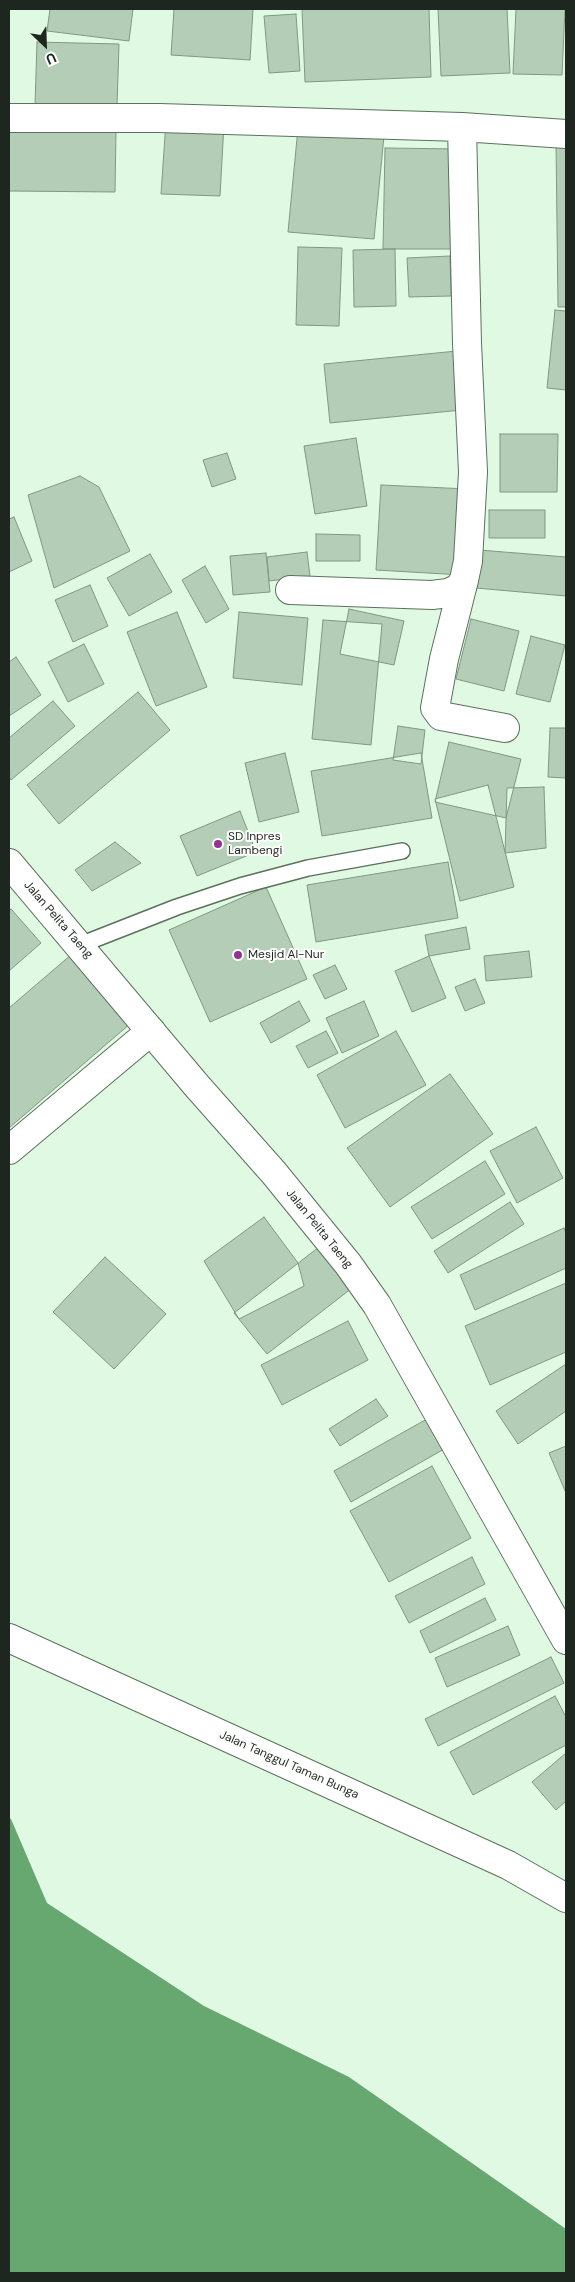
<!DOCTYPE html>
<html>
<head>
<meta charset="utf-8">
<style>
	body { margin:0 }
	#map { position:relative; width:575px; height:2282px; overflow:hidden; background:#e0f9e2; font-family:"DM Sans",sans-serif }
	canvas { display:block }
	.frame { position:absolute; inset:0; border:10px solid #1e271f; pointer-events:none }
	.north { position:absolute; left:20px; top:20px; width:50px; height:50px; -webkit-text-stroke:4px #fefefe; paint-order:stroke; rotate:156deg; font-size:14px; font-weight:700; line-height:20px; text-align:center; color:#1e271f }
	.north::after { content:''; display:block; margin:auto; width:18px; height:22px; background:#1e271f; clip-path:polygon(50% 0,100% 100%,50% 72%,0 100%) }
</style>
</head>
<body>
<div id="map">
<canvas width="575" height="2282"></canvas>
<div class="frame"></div>
<div class="north">U</div>
</div>
<script>
const ctx = document.querySelector('canvas').getContext('2d');
ctx.lineJoin = 'round';
function fillPath(path, color) { ctx.fillStyle = color; ctx.fill(path, 'evenodd'); }
const shape = rows => new Path2D(rows.map(r => 'M' + r).join(''));
function strokePath(path, color, width, dash) { ctx.strokeStyle = color; ctx.lineWidth = width; ctx.lineCap = dash ? 'butt' : 'round'; ctx.setLineDash(dash || []); ctx.stroke(path); }
function label(font, color, halo, rows, align = 'center') {
  ctx.font = font + ' "DM Sans",sans-serif'; ctx.lineWidth = 4; ctx.setLineDash([]); ctx.textBaseline = 'middle'; ctx.strokeStyle = halo; ctx.fillStyle = color; for (const [text, x, y, turn = 0] of rows) {
    ctx.save(); ctx.translate(x, y); ctx.rotate((+turn || 0) * Math.PI / 180); ctx.textAlign = isNaN(turn) ? turn : align; if (halo) ctx.strokeText(text, 0, 0); ctx.fillText(text, 0, 0); ctx.restore();
  }
}
const water = shape([
	[9,1818,11,1819,47,1903,204,2006,349,2077,566,2229,566,2273,9,2273]
]);
const building = shape([
	[50,9,133,9,129,41,47,31,50,9],
	[174,9,253,9,250,60,171,55,174,9],
	[302,9,429,9,431,77,305,82,302,9],
	[438,9,507,9,510,73,441,76,438,9],
	[516,9,565,9,562,75,513,74,516,9],
	[296,14,300,71,269,73,264,16,296,14],
	[37,42,119,44,117,107,35,105,37,42],
	[166,121,224,124,220,196,161,194,166,121],
	[298,128,384,136,374,239,288,232,298,128],
	[9,130,116,131,115,192,9,191,9,130],
	[556,142,566,142,566,307,558,307,556,142],
	[385,148,459,149,458,249,383,249,385,148],
	[298,247,342,248,339,326,296,325,298,247],
	[395,249,396,306,354,307,353,250,395,249],
	[450,256,451,296,409,297,407,258,450,256],
	[555,310,566,311,566,390,547,388,555,310],
	[457,351,462,410,330,423,324,364,457,351],
	[500,434,558,434,557,492,500,492,500,434],
	[356,438,367,506,315,514,304,446,356,438],
	[227,453,236,479,212,487,203,460,227,453],
	[80,476,99,487,130,551,54,588,28,495,80,476],
	[381,485,468,489,462,575,376,570,381,485],
	[489,510,545,510,545,538,489,538,489,510],
	[14,517,32,561,9,572,9,519,14,517],
	[316,534,360,535,360,561,316,561,316,534],
	[479,550,566,557,566,596,476,588,479,550],
	[307,552,310,576,269,581,267,557,307,552],
	[266,553,270,592,233,595,230,556,266,553],
	[150,554,172,592,129,616,107,578,150,554],
	[205,566,229,609,206,623,182,580,205,566],
	[90,585,108,626,73,642,55,600,90,585],
	[349,609,404,621,394,665,340,654,349,609],
	[177,612,207,687,156,706,127,632,177,612],
	[239,612,308,618,302,685,233,678,239,612],
	[471,619,519,631,504,691,456,679,471,619],
	[323,620,382,624,371,745,312,739,323,620],
	[531,636,565,645,550,702,516,694,531,636],
	[84,644,104,684,68,702,48,662,84,644],
	[16,657,41,695,9,716,9,662,16,657],
	[138,692,170,730,59,824,27,785,138,692],
	[53,701,75,726,11,780,9,777,9,738,53,701],
	[398,726,425,730,421,764,393,760,398,726],
	[550,728,566,728,566,778,548,777,550,728],
	[449,742,521,759,506,818,435,802,449,742],
	[285,753,299,812,259,822,245,763,285,753],
	[421,753,432,818,322,836,311,771,421,753],
	[488,785,514,887,460,901,435,799,488,785],
	[544,787,546,848,505,853,507,788,544,787],
	[240,811,256,852,197,876,180,836,240,811],
	[115,842,141,863,92,891,75,870,115,842],
	[448,862,458,918,316,942,307,885,448,862],
	[266,887,307,979,210,1022,169,930,266,887],
	[11,909,41,943,9,971,9,911,11,909],
	[466,927,470,949,429,956,425,935,466,927],
	[529,951,532,977,486,981,484,956,529,951],
	[72,954,131,1023,9,1128,9,1008,72,954],
	[429,956,446,998,412,1012,395,971,429,956],
	[335,965,347,989,325,999,313,975,335,965],
	[475,979,485,1003,465,1011,455,987,475,979],
	[299,1001,310,1021,271,1043,260,1023,299,1001],
	[364,1001,379,1036,342,1053,326,1018,364,1001],
	[326,1031,338,1053,308,1068,296,1046,326,1031],
	[396,1031,426,1085,345,1128,317,1075,396,1031],
	[450,1074,493,1134,390,1207,347,1148,450,1074],
	[536,1127,563,1178,517,1203,490,1151,536,1127],
	[485,1161,505,1194,432,1239,411,1207,485,1161],
	[510,1202,524,1224,448,1273,434,1251,510,1202],
	[264,1217,298,1263,304,1286,239,1319,204,1261,264,1217],
	[564,1228,566,1233,566,1268,475,1310,460,1275,564,1228],
	[319,1247,352,1288,267,1354,234,1313,319,1247],
	[105,1257,166,1314,114,1369,53,1312,105,1257],
	[566,1283,566,1352,490,1385,465,1326,566,1283],
	[348,1321,368,1360,282,1405,261,1365,348,1321],
	[566,1364,566,1411,518,1444,496,1411,566,1364],
	[376,1399,388,1416,340,1446,329,1429,376,1399],
	[436,1414,453,1444,351,1502,334,1471,436,1414],
	[566,1446,566,1493,549,1453,566,1446],
	[432,1466,471,1538,389,1582,350,1511,432,1466],
	[472,1557,485,1584,409,1623,395,1596,472,1557],
	[485,1598,496,1620,430,1653,420,1631,485,1598],
	[508,1626,520,1655,447,1687,435,1658,508,1626],
	[551,1657,564,1683,438,1746,425,1719,551,1657],
	[555,1696,566,1717,566,1745,473,1795,450,1752,555,1696],
	[566,1753,566,1801,556,1810,532,1782,566,1753]
]);
const service = shape([
	[80,945,177,907,240,886,308,868,402,851]
]);
const minor = shape([
	[9,118,159,118,462,127,566,134],
	[464,580,444,659,435,708,441,716,505,728],
	[290,590,432,595,448,593,459,588,464,580,468,561,473,472,467,343,462,127],
	[9,1150,151,1031],
	[9,1638,508,1865,566,1898]
]);
const tertiary = shape([
	[9,863,197,1086,274,1173,348,1264,377,1305,566,1640]
]);
const markers = [
	[218,844,5,"#953095"],
	[238,955,5,"#953095"]
];
const poiNames = [
	["SD Inpres",228,837],
	["Lambengi",228,851],
	["Mesjid Al-Nur",248,955]
];
const streetNames = [
	["Jalan Pelita Taeng",58,920,49],
	["Jalan Pelita Taeng",319,1229,51],
	["Jalan Tanggul Taman Bunga",289,1765,24]
];
fillPath(water, '#67a770');
fillPath(building, '#b4cdb6');
strokePath(building, '#809882', 1);
strokePath(service, '#5b715d', 18);
strokePath(minor, '#5b715d', 30);
strokePath(tertiary, '#5b715d', 30);
strokePath(service, '#fff', 15);
strokePath(minor, '#fff', 28);
strokePath(tertiary, '#fff', 28);
for (const [x, y, r, color] of markers) { const dot = new Path2D(); dot.arc(x, y, r, 0, 2 * Math.PI); ctx.fillStyle = color; ctx.fill(dot); strokePath(dot, '#fefefe', 2); }
label('12px', '#1e271f', '#fefefe', poiNames, 'left');
label('12px', '#1e271f', '#fefefe', streetNames);
</script>
</body>
</html>
